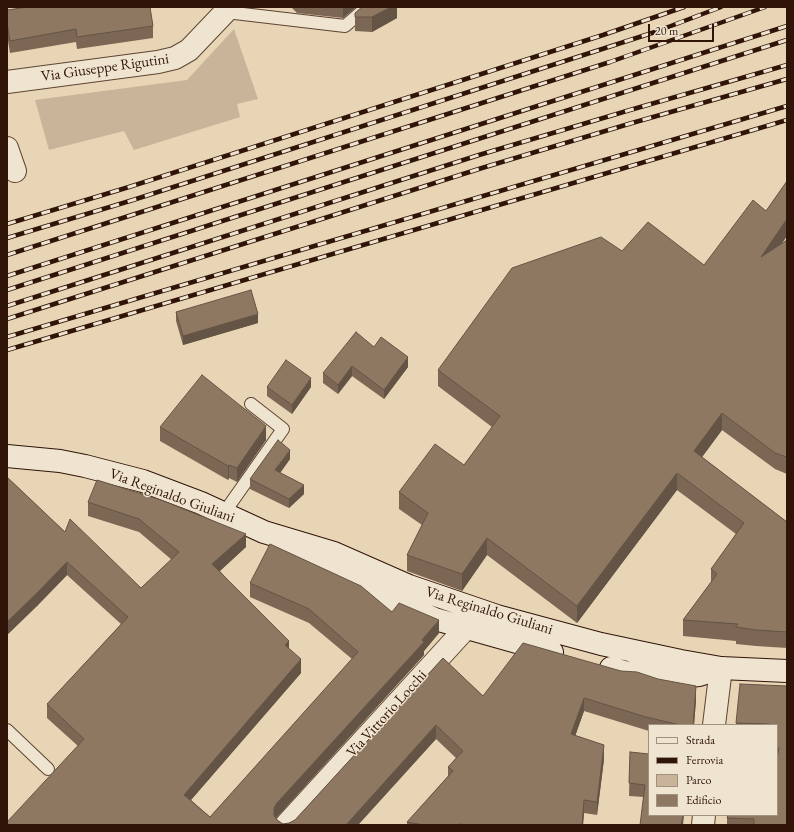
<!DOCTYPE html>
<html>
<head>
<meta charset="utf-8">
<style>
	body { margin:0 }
	#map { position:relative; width:794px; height:832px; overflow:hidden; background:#e7d5b5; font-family:"EB Garamond",serif }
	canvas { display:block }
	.frame { position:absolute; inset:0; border:8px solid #301408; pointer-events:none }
	.legend { position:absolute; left:648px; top:724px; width:130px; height:92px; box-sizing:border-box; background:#efe4cf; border:1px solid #a3917f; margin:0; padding:5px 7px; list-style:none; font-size:12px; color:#301408 }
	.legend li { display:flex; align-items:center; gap:8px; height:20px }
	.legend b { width:20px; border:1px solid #a3917f }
	.scale { position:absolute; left:648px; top:24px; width:66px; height:18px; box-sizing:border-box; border:2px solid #301408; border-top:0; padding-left:5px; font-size:12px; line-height:14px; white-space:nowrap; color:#301408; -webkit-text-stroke:3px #efe4cf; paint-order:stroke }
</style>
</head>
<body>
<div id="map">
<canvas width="794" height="832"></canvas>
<div class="frame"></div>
<ul class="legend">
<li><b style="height:5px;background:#efe4cf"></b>Strada</li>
<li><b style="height:5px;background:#301408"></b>Ferrovia</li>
<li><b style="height:11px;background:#c8b498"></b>Parco</li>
<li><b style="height:11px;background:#8f7862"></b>Edificio</li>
</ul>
<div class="scale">20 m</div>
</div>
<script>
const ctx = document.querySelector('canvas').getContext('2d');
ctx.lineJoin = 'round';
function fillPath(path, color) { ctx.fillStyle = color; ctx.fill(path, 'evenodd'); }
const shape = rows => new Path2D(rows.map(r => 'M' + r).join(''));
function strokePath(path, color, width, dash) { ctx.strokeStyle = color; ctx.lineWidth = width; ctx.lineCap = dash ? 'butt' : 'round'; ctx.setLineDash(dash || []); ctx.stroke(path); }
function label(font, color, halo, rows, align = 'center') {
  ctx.font = font + ' "EB Garamond",serif'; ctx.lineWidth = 3; ctx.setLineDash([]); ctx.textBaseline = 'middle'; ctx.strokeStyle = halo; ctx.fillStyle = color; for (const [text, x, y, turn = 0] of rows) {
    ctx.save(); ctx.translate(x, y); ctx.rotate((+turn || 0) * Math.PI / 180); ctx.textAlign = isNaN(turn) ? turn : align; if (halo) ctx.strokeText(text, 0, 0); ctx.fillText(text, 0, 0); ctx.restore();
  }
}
const green = shape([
	[234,29,258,99,237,104,240,117,134,150,124,131,49,150,35,100,187,80]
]);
const lane = shape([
	[226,12,345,26,367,7],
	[224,513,283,429,251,404],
	[7,730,48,769]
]);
const street = shape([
	[7,82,158,62,175,58,189,50,230,7],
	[7,148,15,171],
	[714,725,721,668],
	[286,825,466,628,483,622],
	[703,825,704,815]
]);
const secondary = shape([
	[7,456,60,461,85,466,143,481,201,503,264,532,334,553,409,586,497,616,601,644,681,661,721,668,787,671],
	[290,548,325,570,435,619,552,652],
	[611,668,624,672,679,677,699,675,709,672]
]);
const rail = shape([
	[7,224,129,187,603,35,684,7],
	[7,238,133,200,655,32,721,7],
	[7,255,610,62,765,7],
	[7,276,787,26],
	[7,290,787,40],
	[7,306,479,155,630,110,787,65],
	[7,319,482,168,632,123,787,79],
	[7,337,787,106],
	[7,350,787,120]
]);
const wall = shape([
	[291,7,356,7,343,18,297,13],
	[397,7,397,18,372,32,355,31,355,17],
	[7,10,153,26,153,38,77,49,76,42,10,53,7,35],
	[787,181,787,236,781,244,787,240,787,474,775,469,722,430,702,457,787,522,787,648,756,646,736,644,736,641,683,636,683,620,711,582,711,569,736,534,677,490,577,623,487,555,462,591,407,571,407,555,422,525,399,509,399,492,464,465,492,427,438,386,438,370,622,251,704,265,766,211],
	[176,312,258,323,183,345,176,321],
	[374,347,408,367,384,399,352,376,338,394,323,383,323,373],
	[267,387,311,387,292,414,267,396],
	[160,427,266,440,237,482,229,478,228,480,160,441],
	[290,459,280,473,304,494,289,508,250,489,250,479],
	[7,477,65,532,141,588,172,560,139,532,88,516,88,502,246,547,220,571,289,649,301,673,191,800,210,817,352,659,309,623,250,597,250,583,392,612,439,633,424,651,424,655,277,817,276,818,277,820,283,824,289,823,295,820,443,658,483,696,696,700,694,725,649,725,649,731,584,711,575,736,604,759,597,815,584,813,583,825,407,825,407,822,448,776,448,767,456,758,436,739,358,825,7,825,78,746,47,718,47,704,121,624,67,575,37,606,7,635],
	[787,686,787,825,727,825,727,818,777,815,777,725,736,725,736,723],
	[630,752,683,825,644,797,629,796]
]);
const shadedWall = shape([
	[343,7,356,7,343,18],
	[391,7,397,7,397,18,372,32,372,17],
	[787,219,787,236,761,274,761,257],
	[258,314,258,323,183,345,183,336],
	[408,357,408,367,384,399,384,390],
	[352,366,352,376,338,394,338,385],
	[311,378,311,387,292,414,292,405],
	[722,413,722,430,694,468,694,451],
	[266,426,266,440,237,482,237,468],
	[290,450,290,459,275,480,275,470],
	[229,465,229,478,228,480,228,466],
	[677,473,677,490,577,623,577,606],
	[304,485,304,494,289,508,289,499],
	[246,534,246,547,212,578,212,564],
	[487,538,487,555,462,591,462,574],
	[67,562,67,575,37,606,7,635,7,622],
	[439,620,439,633,424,651,424,655,277,817,274,822,274,808,277,803,422,640],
	[289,641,289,654,285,645],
	[301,659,301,673,184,808,184,795],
	[696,686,696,700,694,725,693,725],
	[584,698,584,711,571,748,571,734],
	[436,725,436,739,358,825,346,825],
	[604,745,604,759,597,815,597,802],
	[584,800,584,813,583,825,582,825],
	[683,815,684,815,683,825,681,825]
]);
const building = shape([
	[28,7,150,7,153,26,77,37,76,29,10,41,7,23,7,10,28,7],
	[362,7,391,7,372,17,355,17,355,13,362,7],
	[787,181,787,219,761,257,787,240,787,457,775,453,722,413,694,451,787,522,787,632,756,630,736,627,738,624,683,620,717,574,711,569,744,523,677,473,577,606,487,538,462,574,407,555,428,513,399,492,435,444,464,465,500,416,438,370,512,268,601,237,622,251,648,222,704,265,753,200,766,211,787,181],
	[251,290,258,314,183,336,176,312,251,290],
	[356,332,374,347,381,337,408,357,384,390,352,366,338,385,323,373,356,332],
	[286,360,311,378,292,405,267,387,286,360],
	[202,375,266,426,237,468,229,465,228,466,160,427,202,375],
	[278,440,290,450,275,470,304,485,289,499,250,479,278,440],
	[7,477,65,532,70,519,141,588,179,552,139,519,88,502,97,480,161,500,246,534,212,564,289,641,285,645,301,659,184,795,210,817,358,652,309,609,250,583,270,544,361,586,392,612,399,603,439,620,422,640,424,642,277,803,274,808,274,815,277,820,283,824,289,823,295,820,443,658,483,696,523,643,621,671,637,672,658,679,696,686,693,725,680,725,646,717,584,698,571,734,604,745,597,802,584,800,582,825,470,825,459,824,459,825,424,825,407,822,453,771,448,767,463,751,436,725,346,825,7,825,7,822,84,739,47,704,128,617,67,562,37,593,7,622,7,477],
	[740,684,787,686,787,825,754,825,754,819,727,818,728,815,777,815,777,759,779,748,777,748,777,725,769,725,769,724,736,723,740,684],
	[630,752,649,754,649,815,683,815,681,825,640,825,645,785,629,783,630,752]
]);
const streetNames = [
	["Via Giuseppe Rigutini",105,68,-8],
	["Via Reginaldo Giuliani",172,496,20],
	["Via Reginaldo Giuliani",489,611,17],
	["Via Vittorio Locchi",387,714,-48]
];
fillPath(green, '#c8b498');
strokePath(lane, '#5e4433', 14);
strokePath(street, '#5e4433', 24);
strokePath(secondary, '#301408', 24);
strokePath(lane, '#efe4cf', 12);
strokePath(street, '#efe4cf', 22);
strokePath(secondary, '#efe4cf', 22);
strokePath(rail, '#301408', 4.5);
strokePath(rail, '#efe4cf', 3, [9]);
fillPath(wall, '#7b6754');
fillPath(shadedWall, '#645445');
fillPath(building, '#8f7862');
strokePath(building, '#645445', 1);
label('15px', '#301408', '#efe4cf', streetNames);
</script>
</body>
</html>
